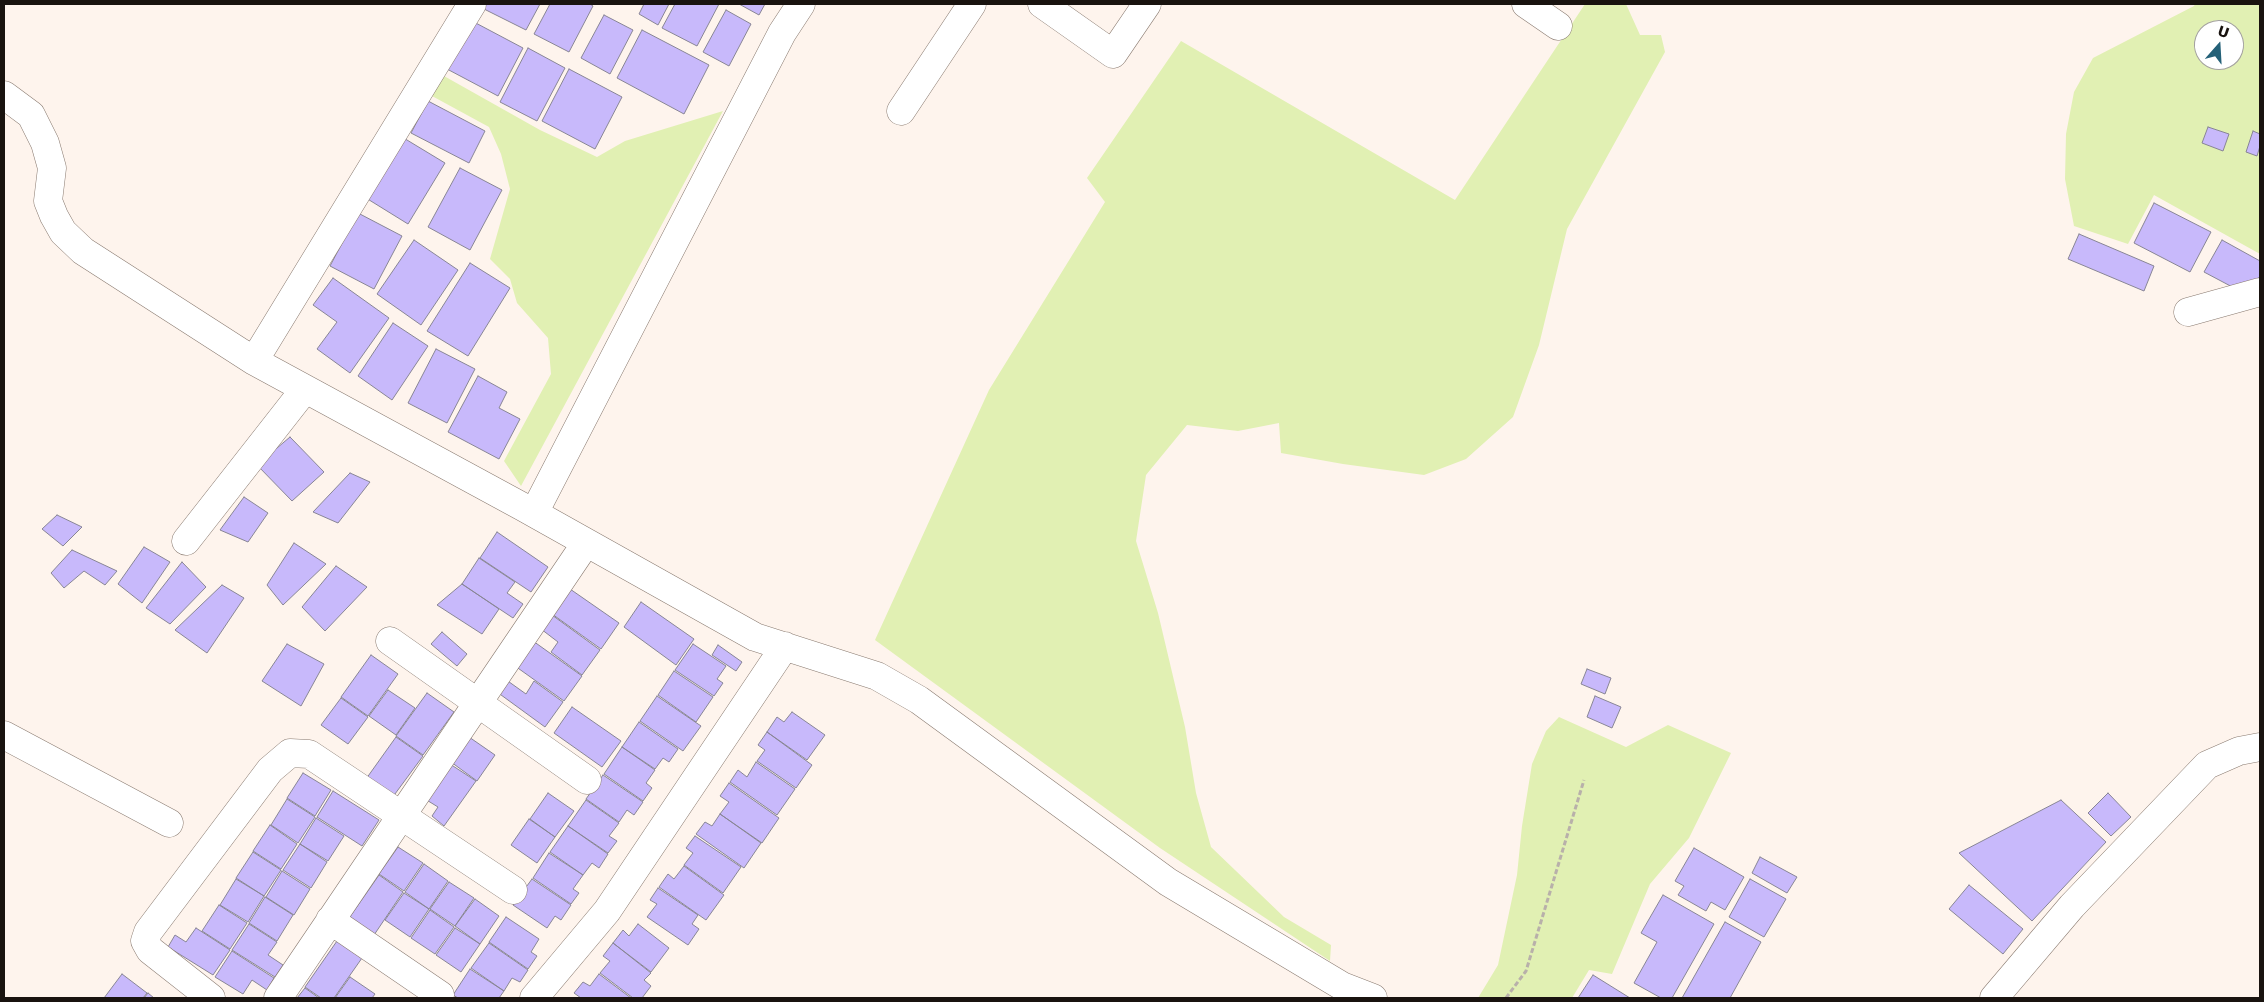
<!DOCTYPE html>
<html>
<head>
<meta charset="utf-8">
<style>
	body { margin:0 }
	#map { position:relative; width:2264px; height:1002px; overflow:hidden; background:#fef4ed; font-family:"DejaVu Sans",sans-serif }
	canvas { display:block }
	.frame { position:absolute; inset:0; border:5px solid #19130f; pointer-events:none }
	.north { position:absolute; left:2194px; top:20px; width:50px; height:50px; box-sizing:border-box; background:#fff; border:1px solid #a3a19f; border-radius:50%; rotate:19deg; font-size:14px; font-weight:700; line-height:20px; text-align:center; color:#19130f }
	.north::after { content:''; display:block; margin:auto; width:18px; height:22px; background:#246178; clip-path:polygon(50% 0,100% 100%,50% 72%,0 100%) }
</style>
</head>
<body>
<div id="map">
<canvas width="2264" height="1002"></canvas>
<div class="frame"></div>
<div class="north">U</div>
</div>
<script>
const ctx = document.querySelector('canvas').getContext('2d');
ctx.lineJoin = 'round';
function fillPath(path, color) { ctx.fillStyle = color; ctx.fill(path, 'evenodd'); }
const shape = rows => new Path2D(rows.map(r => 'M' + r).join(''));
function strokePath(path, color, width, dash) { ctx.strokeStyle = color; ctx.lineWidth = width; ctx.lineCap = dash ? 'butt' : 'round'; ctx.setLineDash(dash || []); ctx.stroke(path); }
const green = shape([
	[1585,4,1626,4,1640,35,1661,35,1665,52,1567,229,1539,345,1513,417,1466,459,1424,475,1343,464,1281,453,1279,423,1238,431,1187,425,1146,475,1136,541,1158,613,1185,727,1196,793,1211,847,1284,917,1331,945,1330,961,1160,848,875,640,989,390,1105,202,1087,178,1181,41,1455,200],
	[2195,4,2260,4,2260,254,2154,195,2128,244,2074,226,2065,179,2066,134,2074,92,2093,58,2194,6],
	[2204,30,2234,30,2234,60,2204,60],
	[444,76,540,130,597,157,625,141,723,111,521,486,504,461,551,374,548,338,517,303,510,279,490,259,510,189,501,154,489,127,432,96],
	[1559,717,1626,747,1668,725,1731,753,1689,838,1650,884,1612,974,1589,970,1572,998,1478,998,1498,965,1517,875,1522,826,1532,764,1546,731]
]);
const building = shape([
	[486,4,540,4,526,30,484,9,486,4],
	[550,4,590,4,593,6,569,52,534,34,550,4],
	[644,4,669,4,658,25,639,14,644,4],
	[675,4,719,4,697,46,662,28,675,4],
	[739,4,765,4,759,15,739,4],
	[726,10,751,24,729,66,703,52,726,10],
	[604,15,633,30,610,74,581,58,604,15],
	[472,21,523,48,498,96,447,69,472,21],
	[642,30,709,65,684,114,617,78,642,30],
	[528,48,565,68,537,121,500,102,528,48],
	[569,69,622,97,595,149,542,121,569,69],
	[428,101,485,131,469,163,411,133,428,101],
	[2208,127,2229,134,2223,151,2202,143,2208,127],
	[2253,131,2260,134,2260,146,2257,156,2246,152,2253,131],
	[402,137,445,163,408,224,366,198,402,137],
	[460,168,502,190,470,250,428,227,460,168],
	[2154,203,2211,232,2190,272,2134,243,2154,203],
	[358,213,402,236,374,289,330,266,358,213],
	[2079,234,2154,266,2144,291,2068,259,2079,234],
	[414,240,458,270,421,325,377,294,414,240],
	[2222,240,2260,261,2260,277,2238,290,2204,272,2222,240],
	[470,263,510,288,468,356,427,331,470,263],
	[333,278,389,318,350,373,317,349,337,322,313,305,333,278],
	[393,323,428,346,392,400,358,376,393,323],
	[436,349,475,369,447,423,408,403,436,349],
	[478,376,507,392,499,408,520,419,499,459,448,432,478,376],
	[290,437,324,472,292,501,257,465,290,437],
	[350,473,370,482,338,523,313,512,350,473],
	[244,497,268,513,248,542,220,530,244,497],
	[57,515,82,527,63,546,42,529,57,515],
	[497,532,548,567,531,592,480,558,497,532],
	[294,543,326,564,283,605,267,585,294,543],
	[144,547,170,562,142,603,118,584,144,547],
	[72,550,117,571,105,585,84,571,64,588,51,573,72,550],
	[479,558,515,582,507,593,523,604,513,618,462,584,479,558],
	[182,562,206,587,170,624,146,608,182,562],
	[336,566,367,587,325,631,302,607,336,566],
	[462,584,499,609,482,634,437,605,462,584],
	[222,585,244,598,207,653,175,630,222,585],
	[570,589,619,623,601,649,552,614,570,589],
	[641,602,694,639,676,665,624,627,641,602],
	[552,615,600,650,582,675,551,652,558,642,541,629,552,615],
	[442,632,467,654,457,666,431,644,442,632],
	[533,641,582,676,564,701,515,666,533,641],
	[287,644,324,664,301,706,262,681,287,644],
	[693,644,726,666,717,679,723,683,714,696,675,670,693,644],
	[718,645,742,662,736,671,712,655,718,645],
	[371,655,398,674,368,716,341,697,371,655],
	[1587,669,1611,678,1605,694,1581,684,1587,669],
	[674,671,713,697,696,722,658,695,674,671],
	[505,679,526,694,534,681,563,702,545,727,497,692,505,679],
	[388,690,415,708,396,735,369,716,388,690],
	[427,693,454,712,423,755,396,736,427,693],
	[657,696,701,726,683,751,640,721,657,696],
	[1595,696,1621,707,1612,728,1587,717,1595,696],
	[341,698,368,717,348,744,321,725,341,698],
	[572,707,621,741,602,767,554,733,572,707],
	[792,712,825,735,807,760,767,732,777,717,784,722,792,712],
	[639,722,678,749,669,762,663,758,655,769,622,747,639,722],
	[767,732,812,765,796,788,757,761,765,750,758,745,767,732],
	[396,737,423,756,392,798,366,779,396,737],
	[469,737,495,755,477,781,451,762,469,737],
	[622,747,655,770,646,783,652,788,643,801,604,774,622,747],
	[756,762,795,789,777,815,730,782,738,770,747,777,756,762],
	[450,764,476,781,444,826,432,816,438,807,425,799,450,764],
	[303,773,331,790,315,816,287,798,303,773],
	[603,775,643,802,634,815,627,810,619,822,586,799,603,775],
	[729,783,779,818,762,843,720,814,729,802,720,796,729,783],
	[333,791,379,820,362,846,317,817,333,791],
	[548,793,574,811,555,837,530,819,548,793],
	[2108,793,2131,817,2111,836,2088,813,2108,793],
	[287,799,315,817,298,843,271,825,287,799],
	[586,800,619,823,609,836,617,841,608,853,568,826,586,800],
	[2061,800,2106,842,2032,921,1959,853,2061,800],
	[720,814,761,843,744,868,696,834,705,822,712,826,720,814],
	[316,818,344,836,328,861,300,844,316,818],
	[529,819,555,837,537,863,511,845,529,819],
	[270,825,297,844,281,869,253,851,270,825],
	[568,826,608,854,599,868,592,863,583,875,550,852,568,826],
	[695,836,741,867,723,893,684,865,693,853,686,848,695,836],
	[300,844,327,862,311,888,283,870,300,844],
	[398,847,423,863,404,891,379,874,398,847],
	[1694,848,1744,877,1725,910,1711,902,1706,911,1678,895,1684,886,1675,881,1694,848],
	[253,852,281,870,264,896,236,878,253,852],
	[549,853,583,875,573,889,579,893,571,904,533,878,549,853],
	[1760,857,1797,877,1787,893,1752,873,1760,857],
	[424,864,448,881,429,909,405,892,424,864],
	[684,866,724,895,706,920,659,887,668,874,674,879,684,866],
	[282,871,310,889,294,915,266,897,282,871],
	[379,875,403,892,372,938,347,921,379,875],
	[236,879,264,896,248,922,220,905,236,879],
	[532,879,571,905,561,920,555,916,547,928,513,905,532,879],
	[1750,879,1786,899,1764,937,1729,917,1750,879],
	[449,882,474,898,455,926,430,909,449,882],
	[1969,885,2023,929,2003,954,1949,909,1969,885],
	[658,888,698,915,692,924,699,929,688,945,647,917,657,904,650,900,658,888],
	[404,893,429,909,410,937,385,920,404,893],
	[1663,895,1714,924,1672,998,1661,998,1634,983,1657,942,1641,933,1663,895],
	[265,897,293,915,277,941,249,923,265,897],
	[475,899,499,916,480,944,455,926,475,899],
	[219,905,247,923,230,949,202,931,219,905],
	[430,910,454,927,435,954,411,938,430,910],
	[506,917,539,939,531,952,537,956,528,969,489,942,506,917],
	[1725,922,1761,942,1730,998,1682,998,1725,922],
	[249,924,277,942,268,955,283,965,275,977,232,950,249,924],
	[638,924,669,948,651,972,613,943,623,930,629,936,638,924],
	[196,928,230,950,213,975,168,947,175,935,186,942,196,928],
	[455,928,480,944,461,972,436,955,455,928],
	[337,941,362,958,334,998,321,998,305,987,337,941],
	[489,943,528,970,520,982,512,978,504,991,471,968,489,943],
	[613,943,651,973,644,980,651,986,642,998,633,998,600,973,610,961,603,956,613,943],
	[232,951,274,978,267,990,252,980,243,994,215,977,232,951],
	[470,969,504,991,499,998,458,998,453,995,470,969],
	[122,974,147,993,143,998,104,998,122,974],
	[599,974,631,998,581,998,574,993,583,982,590,986,599,974],
	[1593,975,1630,998,1578,998,1593,975],
	[350,977,375,994,372,998,335,998,350,977],
	[305,988,319,998,297,998,305,988],
	[148,993,154,998,144,998,148,993]
]);
const path = shape([
	[1506,998,1526,971,1584,780]
]);
const street = shape([
	[1042,4,1113,54,1147,4],
	[1526,4,1558,26],
	[4,95,31,115,45,143,52,168,48,201,54,216,63,232,83,251,254,361,523,507,755,637,877,676,919,700,1168,882,1342,986,1373,998],
	[901,111,972,4],
	[2188,312,2260,292],
	[254,361,472,4],
	[534,513,782,33,801,4],
	[186,541,305,389],
	[390,641,587,780],
	[4,735,169,823],
	[330,920,440,995],
	[211,998,150,950,145,941,148,932,270,770,290,753,309,754,513,890],
	[278,998,586,543],
	[534,998,607,911,785,646],
	[1994,998,2072,906,2207,765,2239,751,2260,747]
]);
fillPath(green, '#e1f0b3');
fillPath(building, '#c8b9fb');
strokePath(building, '#888595', 1);
strokePath(street, '#897a70', 29);
strokePath(path, '#b8b0aa', 3, [5, 2.5]);
strokePath(street, '#fff', 28);
</script>
</body>
</html>
